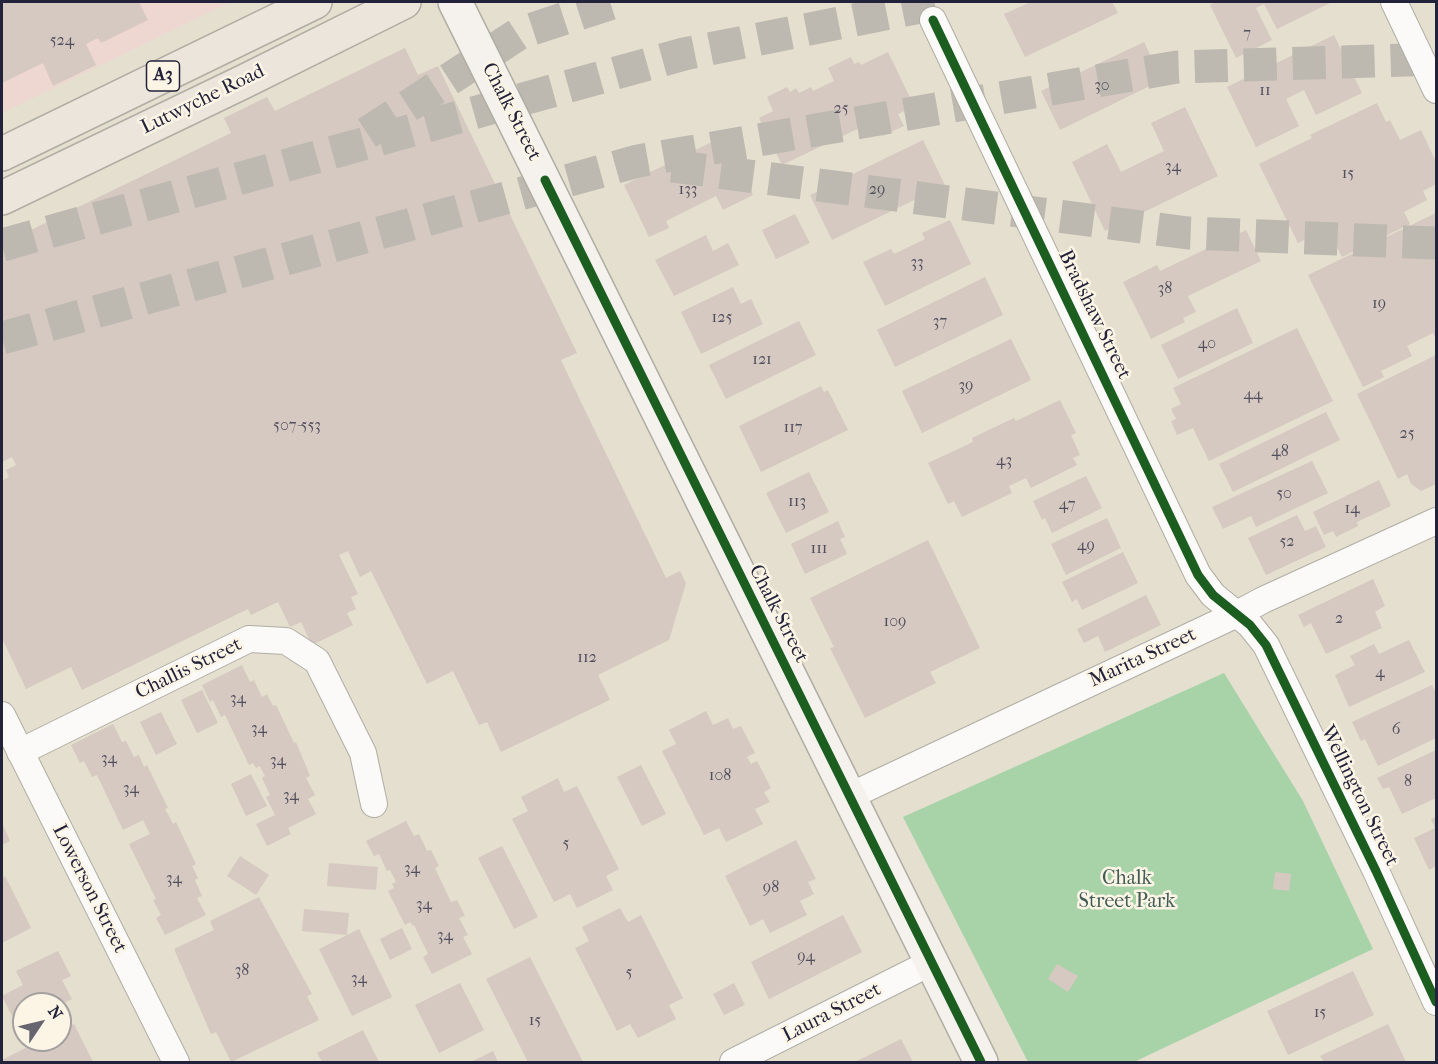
<!DOCTYPE html>
<html>
<head>
<meta charset="utf-8">
<style>
	body { margin:0 }
	#map { position:relative; width:1438px; height:1064px; overflow:hidden; background:#e4dfce; font-family:"IM FELL French Canon",serif }
	canvas { display:block }
	.frame { position:absolute; inset:0; border:3px solid #22223b; pointer-events:none }
	.north { position:absolute; left:12px; top:992px; width:60px; height:60px; box-sizing:border-box; background:#fcf5e5; border:2px solid #a5a1a1; border-radius:50%; rotate:55deg; font-size:16px; font-weight:700; line-height:24px; text-align:center; color:#22223b }
	.north::after { content:''; display:block; margin:auto; width:21px; height:27px; background:#66646e; clip-path:polygon(50% 0,100% 100%,50% 72%,0 100%) }
</style>
</head>
<body>
<div id="map">
<canvas width="1438" height="1064"></canvas>
<div class="frame"></div>
<div class="north">N</div>
</div>
<script>
const ctx = document.querySelector('canvas').getContext('2d');
ctx.lineJoin = 'round';
function fillPath(path, color) { ctx.fillStyle = color; ctx.fill(path, 'evenodd'); }
const shape = rows => new Path2D(rows.map(r => 'M' + r).join(''));
function strokePath(path, color, width, dash) { ctx.strokeStyle = color; ctx.lineWidth = width; ctx.lineCap = dash ? 'butt' : 'round'; ctx.setLineDash(dash || []); ctx.stroke(path); }
function label(font, color, halo, rows, align = 'center') {
  ctx.font = font + ' "IM FELL French Canon",serif'; ctx.lineWidth = 5; ctx.setLineDash([]); ctx.textBaseline = 'middle'; ctx.strokeStyle = halo; ctx.fillStyle = color; for (const [text, x, y, turn = 0] of rows) {
    ctx.save(); ctx.translate(x, y); ctx.rotate((+turn || 0) * Math.PI / 180); ctx.textAlign = isNaN(turn) ? turn : align; if (halo) ctx.strokeText(text, 0, 0); ctx.fillText(text, 0, 0); ctx.restore();
  }
}
const built = shape([
	[2,2,230,2,2,113]
]);
const green = shape([
	[1224,673,1303,801,1373,949,1134,1062,1028,1062,903,817]
]);
const building = shape([
	[2,2,139,2,148,20,101,43,98,38,86,44,96,65,53,86,43,63,2,83],
	[1031,2,1112,2,1118,13,1025,57,1004,14],
	[1216,2,1332,2,1277,29,1264,4,1256,8,1272,40,1236,58,1210,5],
	[1334,35,1362,93,1316,115,1304,90,1286,99,1299,126,1256,147,1227,87],
	[1144,42,1162,80,1060,130,1041,91],
	[405,48,418,75,438,66,577,353,561,360,569,377,666,578,680,571,686,583,669,640,598,675,610,700,501,752,487,722,479,725,453,671,427,684,371,571,360,577,348,551,339,555,358,594,351,597,356,609,347,613,353,625,312,645,301,622,290,627,278,602,251,615,248,609,82,690,71,667,26,689,2,638,2,481,9,477,6,470,16,465,12,457,2,462,2,244,231,133,224,118,267,97,275,111],
	[888,52,914,106,898,114,904,126,882,136,874,121,782,165,759,118,773,111,767,97,787,87,790,92,796,88,799,93,811,87,813,91,834,81,828,68,851,57,854,64,859,62,861,65],
	[1377,103,1386,122,1390,120,1400,140,1421,130,1436,162,1436,184,1423,191,1427,200,1404,212,1410,224,1342,257,1336,245,1318,253,1310,237,1298,243,1259,164,1312,138,1310,135],
	[1185,107,1218,176,1105,231,1072,162,1107,144,1121,172,1164,151,1151,123],
	[724,136,753,195,723,210,716,196,666,221,669,228,649,237,624,185],
	[923,140,945,185,832,240,810,195],
	[1436,213,1436,339,1433,333,1407,346,1412,356,1381,371,1384,377,1363,387,1308,275],
	[795,214,810,243,776,259,762,230],
	[950,220,971,264,885,306,863,262,891,249,894,254,925,239,922,233],
	[1246,230,1261,261,1188,296,1196,312,1183,318,1185,322,1151,339,1123,282,1157,265,1160,271],
	[706,235,713,251,728,243,739,265,674,296,655,260],
	[985,277,1003,315,895,367,877,330],
	[733,287,741,304,751,299,763,324,701,354,681,312],
	[1237,308,1253,343,1178,379,1161,345],
	[799,321,816,355,726,399,709,365],
	[1297,328,1333,401,1209,461,1193,428,1177,435,1171,421,1176,419,1171,409,1181,404,1173,388],
	[1011,339,1031,380,922,433,902,391],
	[1436,355,1436,484,1421,491,1411,484,1407,474,1398,479,1357,394],
	[821,386,824,392,828,390,848,430,761,472,739,426],
	[1060,400,1076,433,1071,435,1080,455,1073,458,1077,465,1031,488,1026,478,1009,486,1012,493,962,517,954,501,948,504,928,463,973,442,972,438,1014,418,1016,421],
	[1326,412,1340,440,1233,492,1219,464],
	[1312,461,1328,493,1256,527,1251,516,1223,529,1212,507],
	[809,472,829,512,786,533,766,493],
	[1086,476,1102,508,1052,533,1045,518,1042,520,1033,501],
	[1379,480,1391,506,1357,522,1358,526,1336,537,1333,531,1324,535,1313,512],
	[1297,515,1305,531,1316,526,1326,547,1266,575,1248,538],
	[1107,518,1121,548,1066,575,1051,544],
	[838,521,845,537,840,539,847,554,805,574,791,544],
	[928,540,980,648,930,672,936,683,865,718,830,648,834,647,810,598],
	[1123,552,1138,583,1082,610,1077,599,1072,602,1062,582],
	[1373,579,1385,606,1375,612,1382,628,1326,654,1311,623,1304,627,1298,615],
	[1146,595,1161,625,1105,652,1098,636,1084,643,1077,629],
	[1409,640,1425,672,1349,707,1335,675,1355,665,1350,656,1374,644,1379,654],
	[242,665,250,682,254,680,262,697,267,694,273,706,276,705,294,743,296,742,310,776,306,778,315,795,308,799,316,814,288,828,291,834,267,846,256,824,275,815,266,797,270,795,262,778,265,776,260,766,256,768,253,763,249,765,225,715,221,717,213,700,210,702,202,685],
	[1432,685,1436,694,1436,738,1378,766,1365,739,1361,741,1352,722],
	[202,690,218,723,197,733,181,700],
	[706,711,713,725,728,718,733,729,741,726,755,753,747,757,751,764,757,761,771,788,764,792,770,802,755,809,763,824,726,842,719,828,704,835,662,751,676,744,669,730],
	[161,712,177,744,156,755,140,722],
	[113,724,122,742,126,741,134,757,139,755,144,767,147,765,168,808,165,809,169,816,173,824,176,822,196,864,192,866,198,878,195,880,202,896,197,898,206,915,165,935,156,918,161,915,153,900,156,899,129,844,150,834,143,820,123,830,97,775,92,777,84,761,80,763,71,745],
	[1436,750,1436,798,1402,814,1389,787,1383,789,1377,778],
	[641,765,666,814,642,826,617,777],
	[251,774,267,806,246,816,231,784],
	[558,778,564,792,577,786,619,869,606,876,613,890,577,908,570,894,554,902,512,819,528,811,521,797],
	[1436,817,1436,866,1429,870,1414,838,1435,828,1431,819],
	[406,821,414,836,419,834,427,851,431,850,439,866,435,868,451,902,457,900,465,916,459,918,468,935,463,937,472,954,432,974,423,957,428,954,414,925,413,926,410,922,405,925,388,891,394,888,392,884,396,882,390,870,387,871,379,854,374,856,366,841],
	[2,823,10,841,2,845],
	[796,840,816,879,808,882,814,894,800,901,807,915,770,933,763,919,750,926,725,876],
	[502,846,538,917,514,929,478,858],
	[240,856,269,875,256,895,227,876],
	[329,863,378,867,376,890,327,886],
	[1275,872,1291,874,1289,891,1273,889],
	[5,876,31,928,2,943,2,878],
	[259,897,312,994,307,996,319,1020,231,1062,216,1032,211,1034,174,949,214,930,210,921],
	[620,908,628,922,641,915,683,998,669,1005,676,1019,638,1038,630,1024,617,1031,575,948,589,941,582,927],
	[304,909,349,913,347,935,302,931],
	[843,915,862,952,769,999,751,962],
	[402,928,412,949,390,960,380,939],
	[359,929,392,997,352,1016,319,949],
	[58,951,71,976,62,980,72,999,60,1005,24,1004,24,1017,15,1022,2,996,23,985,16,971],
	[530,957,583,1062,528,1062,486,979],
	[1057,964,1078,976,1068,992,1048,979],
	[1353,971,1374,1015,1288,1055,1267,1011],
	[460,983,484,1030,439,1053,415,1005],
	[734,983,745,1005,724,1015,713,994],
	[74,1024,93,1062,2,1062,2,1060,41,1040,60,1040,60,1031],
	[1388,1024,1406,1062,1324,1062,1320,1056],
	[363,1030,379,1062,322,1062,317,1053],
	[901,1039,913,1062,855,1062],
	[493,1051,498,1062,471,1062]
]);
const highwayTunnel = shape([
	[367,133,520,33,615,2],
	[672,166,1188,233,1436,243],
	[2,245,684,54,945,2],
	[2,338,638,161,1177,67,1436,59]
]);
const street = shape([
	[1394,2,1436,90],
	[933,20,1198,575,1213,595,1250,625,1266,645,1376,871,1436,1002],
	[2,715,176,1062],
	[20,752,249,639,286,641,317,661,363,753,374,804],
	[850,796,1237,614,1263,600,1436,521],
	[733,1062,932,962]
]);
const secondary = shape([
	[455,2,981,1062]
]);
const highway = shape([
	[2,154,315,2],
	[2,198,243,82,404,2]
]);
const cycleway = shape([
	[933,20,1198,575,1213,595,1250,625,1266,645,1376,871,1436,1002],
	[545,180,981,1062]
]);
const numberNames = [
	["7",1247,34],
	["524",62,41],
	["30",1102,86],
	["11",1265,91],
	["25",841,109],
	["34",1173,167],
	["15",1348,174],
	["133",688,190],
	["29",877,190],
	["33",917,263],
	["38",1165,289],
	["19",1379,304],
	["125",722,318],
	["37",940,322],
	["40",1207,344],
	["121",762,360],
	["39",966,386],
	["44",1253,395],
	["507-553",297,426],
	["117",793,428],
	["25",1407,434],
	["48",1280,452],
	["43",1004,461],
	["50",1284,494],
	["113",797,502],
	["47",1067,505],
	["14",1352,509],
	["52",1287,542],
	["49",1086,546],
	["111",819,549],
	["2",1339,619],
	["109",895,622],
	["112",587,658],
	["4",1380,673],
	["34",238,699],
	["34",259,729],
	["6",1396,730],
	["34",109,759],
	["34",278,761],
	["108",720,776],
	["8",1408,782],
	["34",131,789],
	["34",291,796],
	["5",566,844],
	["34",412,869],
	["34",174,879],
	["98",771,888],
	["34",424,905],
	["34",445,936],
	["94",806,957],
	["38",242,971],
	["5",629,973],
	["34",359,979],
	["15",1320,1013],
	["15",535,1021]
];
const shields = [
	[163,76,33]
];
const shieldNames = [
	["A3",163,76]
];
const streetNames = [
	["Lutwyche Road",203,100,-26],
	["Chalk Street",511,112,63],
	["Bradshaw Street",1094,315,64],
	["Chalk Street",778,614,63],
	["Marita Street",1143,658,-25],
	["Challis Street",189,669,-26],
	["Wellington Street",1359,796,64],
	["Lowerson Street",89,889,63],
	["Laura Street",832,1013,-27]
];
const parkNames = [
	["Chalk",1127,879],
	["Street Park",1127,902]
];
fillPath(built, '#eed6d1');
fillPath(green, '#a8d3a9');
fillPath(building, '#d6c9c1');
strokePath(highwayTunnel, '#bdb9b1', 33, [33, 16]);
strokePath(street, '#b0ada4', 28);
strokePath(secondary, '#b0ada4', 36);
strokePath(highway, '#b0ada4', 36);
strokePath(street, '#fbfaf8', 26);
strokePath(secondary, '#f5f2ed', 33);
strokePath(highway, '#ece5dc', 33);
strokePath(cycleway, '#1b5e20', 9);
label('16px', '#514e5e', null, numberNames);
for (const [x, y, w] of shields) { const box = new Path2D(); box.roundRect(x - w / 2, y - 15, w, 30, 4.5); ctx.fillStyle = '#fcf5e5'; ctx.fill(box); strokePath(box, '#22223b', 1.5); }
label('bold 18px', '#22223b', null, shieldNames);
label('20px', '#22223b', '#fcf5e5', streetNames);
label('20px', '#405c57', '#fcf5e5', parkNames);
</script>
</body>
</html>
